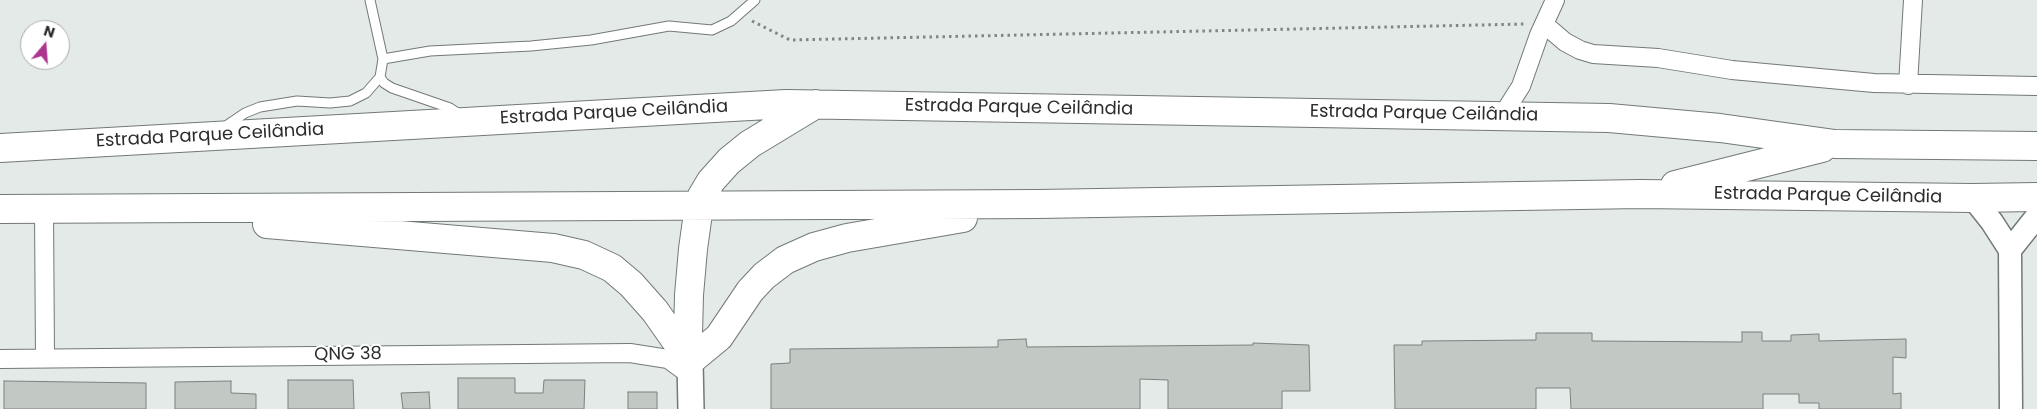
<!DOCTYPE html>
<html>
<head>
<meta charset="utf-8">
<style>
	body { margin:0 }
	#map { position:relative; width:2037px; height:409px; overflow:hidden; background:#e3eae7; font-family:Poppins,sans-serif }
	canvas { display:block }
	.north { position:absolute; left:20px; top:20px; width:50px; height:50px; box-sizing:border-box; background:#fff; border:1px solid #aaabab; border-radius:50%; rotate:18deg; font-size:14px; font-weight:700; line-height:20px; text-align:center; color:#2b2d2c }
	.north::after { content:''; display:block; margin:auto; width:18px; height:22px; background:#ad368e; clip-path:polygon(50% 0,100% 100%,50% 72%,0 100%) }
</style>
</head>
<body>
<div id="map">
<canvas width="2037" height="409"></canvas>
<div class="north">N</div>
</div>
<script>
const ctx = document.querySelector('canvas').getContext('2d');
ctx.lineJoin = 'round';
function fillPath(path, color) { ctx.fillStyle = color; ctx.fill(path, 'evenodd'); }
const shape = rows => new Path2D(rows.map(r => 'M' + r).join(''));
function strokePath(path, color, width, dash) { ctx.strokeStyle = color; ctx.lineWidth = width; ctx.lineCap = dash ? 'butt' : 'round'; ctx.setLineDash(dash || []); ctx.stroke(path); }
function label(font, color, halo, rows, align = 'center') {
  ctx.font = font + ' Poppins,sans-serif'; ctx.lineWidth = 4; ctx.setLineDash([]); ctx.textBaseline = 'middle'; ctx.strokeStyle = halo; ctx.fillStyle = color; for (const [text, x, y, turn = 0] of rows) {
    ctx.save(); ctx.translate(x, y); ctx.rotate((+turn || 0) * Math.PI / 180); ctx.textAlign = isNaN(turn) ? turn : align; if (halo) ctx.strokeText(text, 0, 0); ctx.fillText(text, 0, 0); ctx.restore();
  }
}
const building = shape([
	[1742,332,1762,332,1762,341,1791,341,1791,335,1819,334,1819,341,1906,339,1906,358,1893,357,1893,394,1901,393,1901,409,1819,409,1819,403,1799,403,1799,394,1763,394,1763,409,1571,409,1570,388,1536,388,1536,409,1395,409,1394,345,1422,345,1422,341,1536,340,1536,333,1592,333,1592,341,1742,342,1742,332],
	[1026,339,1027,347,1253,345,1253,343,1309,345,1310,391,1282,391,1282,409,1168,409,1168,380,1140,379,1140,409,771,409,771,364,790,363,790,349,998,347,998,340,1026,339],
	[458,378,515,378,515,393,543,393,544,380,585,380,584,409,458,409,458,378],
	[288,380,353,380,354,409,288,409,288,380],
	[4,381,146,383,146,409,4,409,4,381],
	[231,381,231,393,256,394,256,409,175,409,175,382,231,381],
	[429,392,430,409,403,409,401,393,429,392],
	[628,392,657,392,657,409,628,409,628,392]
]);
const path = shape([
	[752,21,790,40,1526,24]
]);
const service = shape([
	[383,59,430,51,531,46,591,40,669,26,712,30,731,21,755,0],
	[380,77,384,83,392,88,450,108,462,116],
	[223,128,245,113,260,107,297,101,330,103,350,101,366,93,380,77,383,59,370,0]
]);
const minor = shape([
	[1544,24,1565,42,1580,50,1593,54,1658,58,1732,70,1874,83,2037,86],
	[1908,85,1913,0],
	[1502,116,1521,86,1539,35,1555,0],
	[44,209,45,358],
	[0,359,630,353,668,359,690,375]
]);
const tertiary = shape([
	[1973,198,1992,222,2010,250,2011,409],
	[2010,250,2037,216]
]);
const secondary = shape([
	[690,361,691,409]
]);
const motorway = shape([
	[0,148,786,104,1609,118,1720,128,1835,144,2037,146],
	[1675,185,1822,148],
	[0,209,1038,204,1640,194,1973,198,2037,197],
	[267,224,553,248,584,255,612,268,631,284,655,311,690,361],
	[690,361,719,337,750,291,764,276,785,260,814,247,847,238,963,218],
	[690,361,688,335,689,295,693,249,699,206,702,196,711,181,729,161,750,144,816,104]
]);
const streetNames = [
	["Estrada Parque Ceilândia",1019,108,1],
	["Estrada Parque Ceilândia",614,113,-3],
	["Estrada Parque Ceilândia",1424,114,1],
	["Estrada Parque Ceilândia",210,136,-3],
	["Estrada Parque Ceilândia",1828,196,1],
	["QNG 38",348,355,-1]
];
fillPath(building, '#c2c9c5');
strokePath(building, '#7b817e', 1);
strokePath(service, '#737976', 11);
strokePath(minor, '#737976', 20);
strokePath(tertiary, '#737976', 25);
strokePath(secondary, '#737976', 28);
strokePath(motorway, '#737976', 30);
strokePath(path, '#818684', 3, [2.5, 4]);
strokePath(service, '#fff', 9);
strokePath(minor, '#fff', 18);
strokePath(tertiary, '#fff', 22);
strokePath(secondary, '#fff', 25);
strokePath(motorway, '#fff', 28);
label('18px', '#2b2d2c', '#fff', streetNames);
</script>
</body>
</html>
